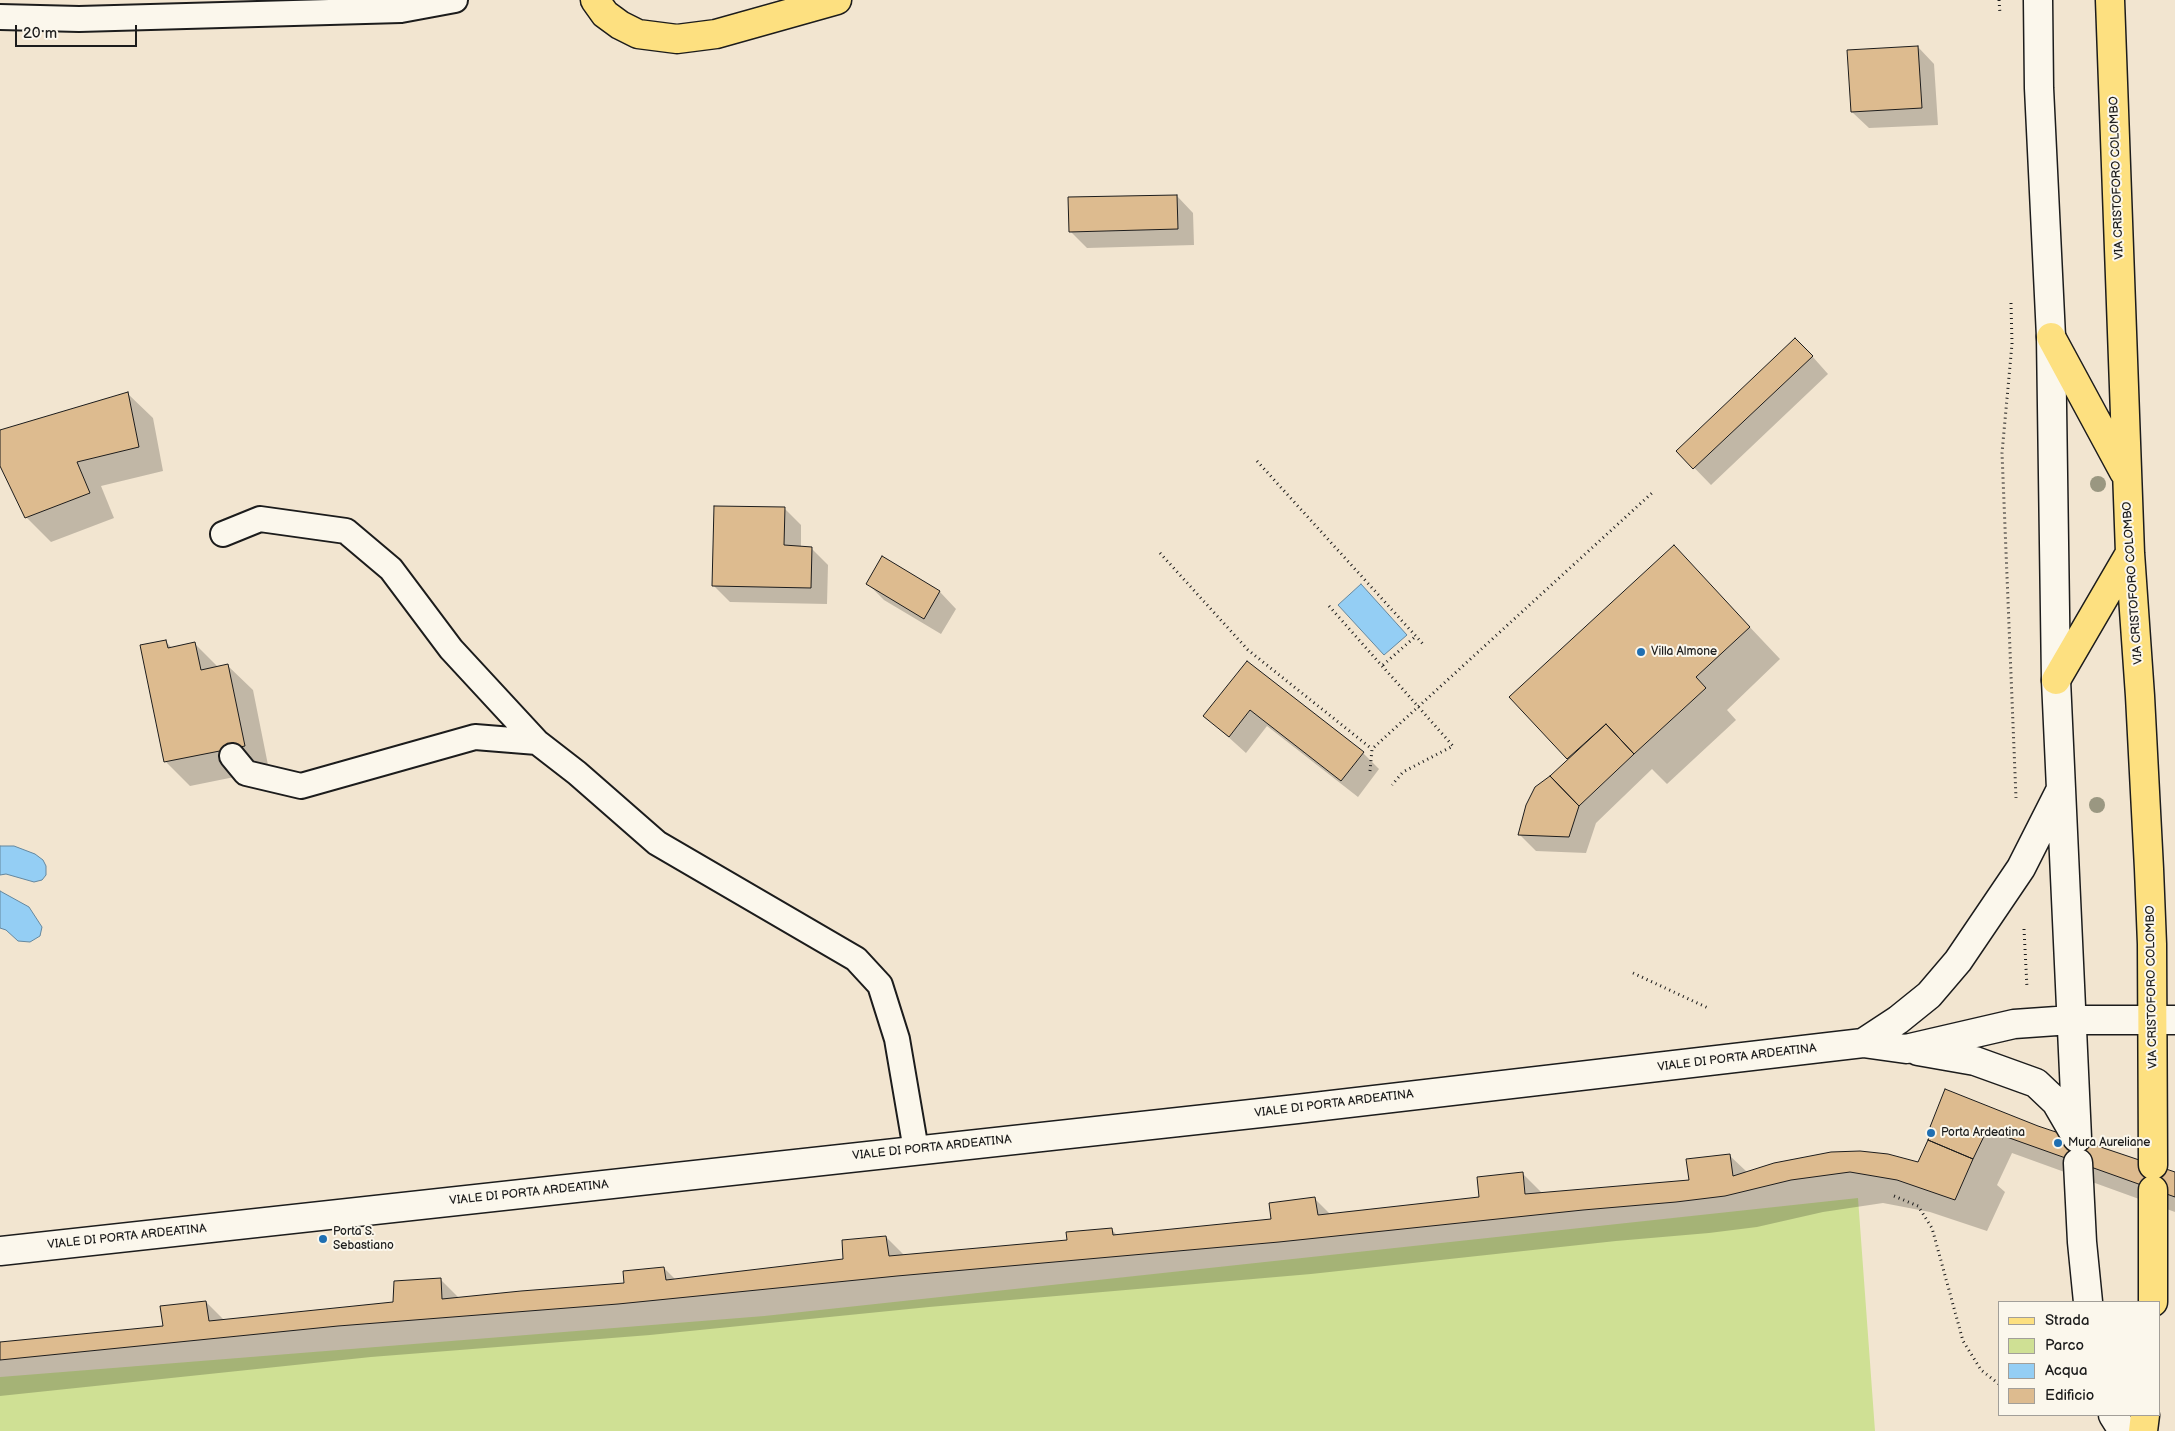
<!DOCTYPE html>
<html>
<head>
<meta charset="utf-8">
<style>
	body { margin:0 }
	#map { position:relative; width:2175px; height:1431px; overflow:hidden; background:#f2e5d0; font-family:"Balsamiq Sans",sans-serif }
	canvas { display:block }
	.legend { position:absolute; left:1998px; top:1301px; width:162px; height:115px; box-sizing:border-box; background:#fbf7ec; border:1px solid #a29f99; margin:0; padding:6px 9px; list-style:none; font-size:15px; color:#1c1c1c }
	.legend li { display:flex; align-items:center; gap:10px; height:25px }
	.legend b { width:25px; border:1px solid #a29f99 }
	.scale { position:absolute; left:15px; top:25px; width:122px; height:22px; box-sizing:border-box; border:2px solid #1c1c1c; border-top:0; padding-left:6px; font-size:15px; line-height:18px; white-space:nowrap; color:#1c1c1c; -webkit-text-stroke:4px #fbf7ec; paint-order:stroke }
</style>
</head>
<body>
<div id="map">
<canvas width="2175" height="1431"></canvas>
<ul class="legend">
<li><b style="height:6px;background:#fde080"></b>Strada</li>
<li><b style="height:14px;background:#cfe094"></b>Parco</li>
<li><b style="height:14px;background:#94cef4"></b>Acqua</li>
<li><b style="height:14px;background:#ddbb8f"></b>Edificio</li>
</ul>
<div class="scale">20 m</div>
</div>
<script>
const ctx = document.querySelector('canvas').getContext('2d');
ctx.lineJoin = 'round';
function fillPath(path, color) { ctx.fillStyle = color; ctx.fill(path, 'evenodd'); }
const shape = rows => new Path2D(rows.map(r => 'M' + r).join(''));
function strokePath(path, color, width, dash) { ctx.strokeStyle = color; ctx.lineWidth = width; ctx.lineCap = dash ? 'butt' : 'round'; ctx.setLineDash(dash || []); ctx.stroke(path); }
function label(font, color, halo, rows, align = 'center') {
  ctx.font = font + ' "Balsamiq Sans",sans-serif'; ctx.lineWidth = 4; ctx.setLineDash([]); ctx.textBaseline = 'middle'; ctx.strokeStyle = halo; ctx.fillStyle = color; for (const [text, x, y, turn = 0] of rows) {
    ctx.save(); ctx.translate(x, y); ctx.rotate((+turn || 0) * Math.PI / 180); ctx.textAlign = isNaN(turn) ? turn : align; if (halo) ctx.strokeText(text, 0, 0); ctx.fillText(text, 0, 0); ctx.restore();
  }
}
const green = shape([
	[1858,1198,1875,1431,0,1431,0,1377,764,1316]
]);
const water = shape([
	[1361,584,1407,635,1384,655,1338,605,1361,584],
	[0,846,14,846,35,854,43,860,46,866,46,875,42,880,34,882,6,874,0,875,0,846],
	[0,891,29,907,42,927,40,936,30,942,18,941,6,930,0,928,0,891]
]);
const shadow = shape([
	[1918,47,1934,64,1938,125,1869,128,1852,112],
	[1177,196,1193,213,1194,245,1087,248,1070,231],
	[1812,356,1828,374,1711,485,1678,451],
	[128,394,153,418,163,471,101,486,114,518,51,542,26,517,0,464,0,431],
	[785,509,801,525,801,547,811,548,828,565,827,604,730,602,713,585],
	[1674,547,1780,659,1727,710,1736,720,1667,784,1652,769,1596,823,1586,853,1536,851,1519,834,1551,776,1569,759,1511,697],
	[883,558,940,592,956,609,941,634,884,600,867,583],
	[165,641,172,648,195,644,219,668,228,666,253,690,269,770,190,786,165,761],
	[1247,663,1363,753,1379,769,1358,797,1267,726,1246,753,1205,716],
	[2038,1127,2175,1174,2175,1212,2012,1153,1997,1185,2005,1192,1987,1231,1930,1212,1883,1203,1823,1212,1757,1227,1709,1233,1616,1241,1311,1274,929,1307,650,1335,371,1357,0,1396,0,1343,164,1327,206,1302,224,1320,394,1303,441,1280,460,1299,626,1284,664,1268,676,1280,844,1260,886,1237,905,1256,1068,1241,1111,1229,1118,1236,1272,1220,1315,1199,1331,1215,1481,1198,1522,1173,1543,1194,1690,1181,1729,1155,1747,1172,1918,1163,1934,1129]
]);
const building = shape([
	[1918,46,1922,108,1851,112,1847,50,1918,46],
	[1177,195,1178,229,1069,232,1068,197,1177,195],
	[1795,338,1813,356,1693,469,1676,451,1795,338],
	[128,392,139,447,77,462,90,493,25,518,0,466,0,430,128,392],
	[714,506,785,507,784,545,812,547,811,588,712,586,714,506],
	[1674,545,1750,627,1696,677,1706,688,1634,754,1606,724,1567,759,1509,697,1674,545],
	[882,556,940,591,924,619,866,584,882,556],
	[166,640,168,648,195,642,201,670,228,664,245,746,164,762,140,645,166,640],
	[1247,661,1364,752,1341,781,1250,710,1229,737,1203,716,1247,661],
	[1606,724,1634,754,1579,806,1550,776,1606,724],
	[1550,776,1579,806,1569,837,1518,835,1526,805,1535,787,1550,776],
	[1945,1089,2038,1126,2175,1172,2175,1197,1987,1130,1973,1159,1928,1140,1933,1128,1930,1127,1945,1089],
	[1928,1140,1973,1159,1955,1200,1897,1180,1850,1172,1791,1180,1725,1196,1676,1202,1583,1210,1279,1242,897,1276,618,1304,338,1326,0,1360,0,1342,163,1326,160,1306,206,1301,209,1321,393,1302,394,1281,441,1278,442,1299,521,1291,624,1283,623,1271,664,1267,666,1280,843,1259,842,1240,886,1236,889,1256,1067,1240,1066,1232,1112,1228,1113,1235,1271,1219,1269,1203,1315,1197,1318,1215,1479,1197,1477,1177,1523,1172,1525,1194,1689,1180,1686,1159,1730,1154,1733,1176,1774,1163,1831,1152,1860,1151,1888,1154,1918,1162,1928,1140]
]);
const path = shape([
	[1999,0,2000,14],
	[2011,303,2012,344,2002,453,2016,798],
	[1257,461,1423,644],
	[1160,553,1248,650,1372,749],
	[1329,606,1453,746,1403,772,1392,785],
	[1383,665,1416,636],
	[1370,771,1372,749,1652,493],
	[2024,929,2027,988],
	[1633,973,1708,1008],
	[1894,1196,1918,1206,1932,1228,1963,1341,1981,1370,1999,1384]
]);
const lane = shape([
	[0,17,79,19,401,10,455,0],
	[223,534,260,519,346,531,391,569,451,649,537,742],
	[232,756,246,773,301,786,475,737,537,742,577,773,657,843,856,959,880,985,897,1039,916,1150]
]);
const secondary = shape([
	[2038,0,2039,88,2051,337,2056,680,2077,1138],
	[1863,1043,1898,1020,1929,995,1958,961,2021,868,2060,791],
	[1918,1051,1975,1061,2036,1083,2056,1102,2074,1133],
	[2078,1163,2082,1242,2088,1302],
	[0,1251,1297,1109,1863,1043,1906,1049,2014,1024,2071,1020,2175,1020],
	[2113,1415,2123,1431]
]);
const primary = shape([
	[595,0,605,14,620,25,638,34,677,39,716,34,837,0],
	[2110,0,2130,553,2140,696,2149,869,2152,944,2153,1165],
	[2051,337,2124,472],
	[2056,680,2130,553],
	[2153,1302,2153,1190],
	[2143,1431,2145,1415]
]);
const trees = [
	[2098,484],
	[2097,805]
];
const markers = [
	[1641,652,5,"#1f6fb2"],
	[1931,1133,5,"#1f6fb2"],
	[2058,1143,5,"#1f6fb2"],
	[323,1239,5,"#1f6fb2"]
];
const streetNames = [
	["VIA CRISTOFORO COLOMBO",2117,178,-92],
	["VIA CRISTOFORO COLOMBO",2133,583,-94],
	["VIA CRISTOFORO COLOMBO",2152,987,-91],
	["VIALE DI PORTA ARDEATINA",1737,1058,-7],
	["VIALE DI PORTA ARDEATINA",1334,1104,-7],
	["VIALE DI PORTA ARDEATINA",932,1148,-6],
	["VIALE DI PORTA ARDEATINA",529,1193,-6],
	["VIALE DI PORTA ARDEATINA",127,1237,-6]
];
const poiNames = [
	["Villa Almone",1651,652],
	["Porta Ardeatina",1941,1133],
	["Mura Aureliane",2068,1143],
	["Porta S.",333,1232],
	["Sebastiano",333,1246]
];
fillPath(green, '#cfe094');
fillPath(water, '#94cef4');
strokePath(water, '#64879e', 1);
fillPath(shadow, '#0003');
fillPath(building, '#ddbb8f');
strokePath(building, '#1c1c1c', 1);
strokePath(lane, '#1c1c1c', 28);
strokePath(secondary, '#1c1c1c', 31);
strokePath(primary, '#1c1c1c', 31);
strokePath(path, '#1c1c1c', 3, [1, 4]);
strokePath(lane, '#fbf7ec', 24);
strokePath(secondary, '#fbf7ec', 28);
strokePath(primary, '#fde080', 28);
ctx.fillStyle = '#9a9781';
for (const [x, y] of trees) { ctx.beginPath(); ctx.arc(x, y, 8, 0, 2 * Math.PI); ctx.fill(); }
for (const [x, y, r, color] of markers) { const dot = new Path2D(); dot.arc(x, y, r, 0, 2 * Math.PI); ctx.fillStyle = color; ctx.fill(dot); strokePath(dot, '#fbf7ec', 2); }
label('12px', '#1c1c1c', '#fbf7ec', streetNames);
label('12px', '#1c1c1c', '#fbf7ec', poiNames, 'left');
</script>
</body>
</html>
